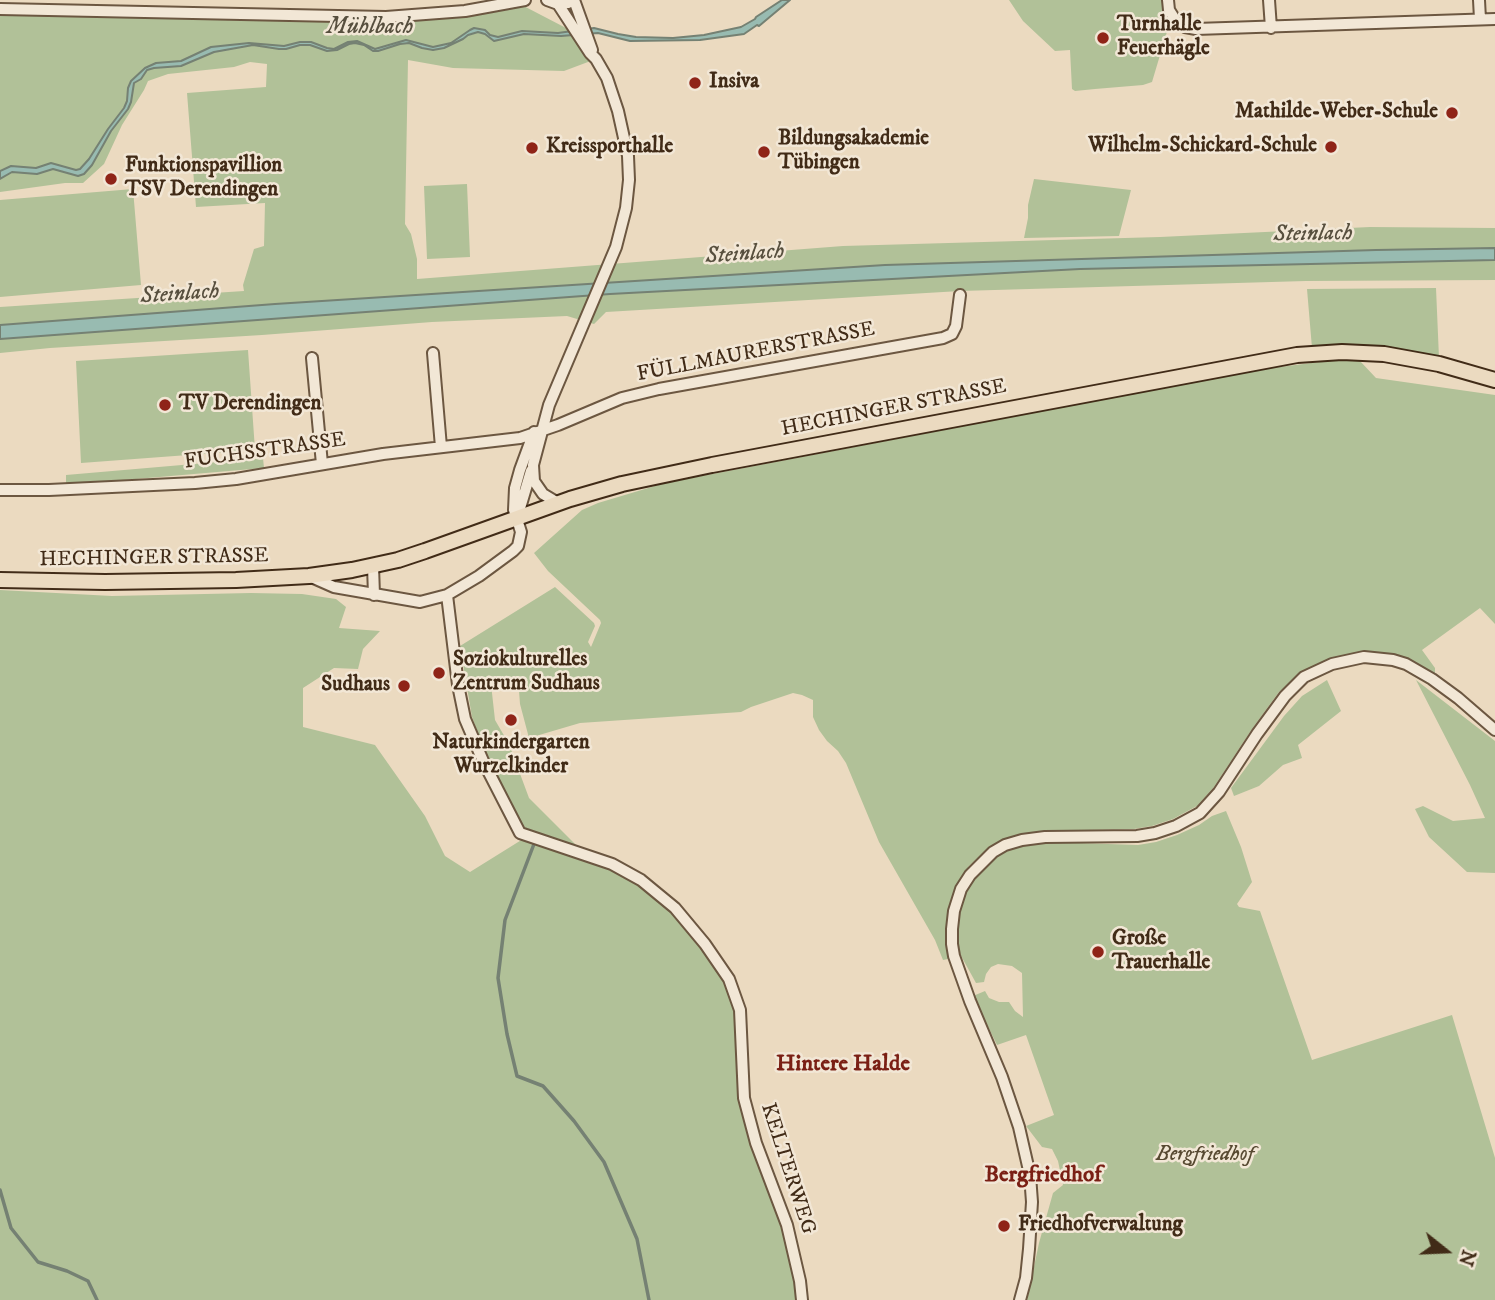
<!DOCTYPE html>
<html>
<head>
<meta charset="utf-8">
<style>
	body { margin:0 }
	#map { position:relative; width:1495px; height:1300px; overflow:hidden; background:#ebdac0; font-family:"IM FELL DW Pica",serif }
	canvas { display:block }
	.north { position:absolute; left:1411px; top:1216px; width:70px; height:70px; -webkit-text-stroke:5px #f2e7d6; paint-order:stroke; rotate:108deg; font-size:19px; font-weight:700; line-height:28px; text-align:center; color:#412b17 }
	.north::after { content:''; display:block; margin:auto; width:24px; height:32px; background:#412b17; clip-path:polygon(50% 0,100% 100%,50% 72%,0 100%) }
</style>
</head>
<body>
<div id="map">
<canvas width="1495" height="1300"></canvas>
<div class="north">N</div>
</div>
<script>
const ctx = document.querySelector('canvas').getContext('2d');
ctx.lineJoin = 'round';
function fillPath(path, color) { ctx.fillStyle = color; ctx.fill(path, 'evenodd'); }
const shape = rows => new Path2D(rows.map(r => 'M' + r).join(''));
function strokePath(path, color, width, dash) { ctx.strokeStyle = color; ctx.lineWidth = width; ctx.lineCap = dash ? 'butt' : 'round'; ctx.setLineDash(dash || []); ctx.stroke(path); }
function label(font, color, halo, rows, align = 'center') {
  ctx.font = font + ' "IM FELL DW Pica",serif'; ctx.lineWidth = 5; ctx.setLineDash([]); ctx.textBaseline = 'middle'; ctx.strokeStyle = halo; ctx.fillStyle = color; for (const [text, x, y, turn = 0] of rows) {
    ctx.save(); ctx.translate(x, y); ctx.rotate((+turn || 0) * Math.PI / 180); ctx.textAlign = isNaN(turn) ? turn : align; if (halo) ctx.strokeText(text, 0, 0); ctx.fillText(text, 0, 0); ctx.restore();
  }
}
const green = shape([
	[1009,0,1162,0,1163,19,1169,25,1152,82,1143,85,1095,89,1075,91,1072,89,1070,50,1055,51,1023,21],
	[516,2,566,28,572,29,596,59,564,71,453,68,408,60,405,224,411,234,417,259,417,279,843,246,1160,237,1370,227,1495,228,1495,280,1306,281,960,291,606,312,594,324,567,316,432,322,262,335,50,348,0,353,0,307,244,291,243,285,254,249,264,246,265,203,196,207,187,93,266,87,267,64,250,62,234,67,168,74,148,81,144,90,122,125,104,164,83,183,65,183,0,192,0,9,366,17],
	[1034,179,1131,190,1119,236,1024,238,1028,218,1028,205],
	[467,184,470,257,427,259,424,186],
	[133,189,141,285,0,297,0,200],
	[1436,288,1439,358,1312,348,1307,289],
	[248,350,255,450,81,463,76,361],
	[1327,361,1360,361,1376,378,1495,395,1495,624,1480,608,1422,650,1435,668,1435,674,1406,659,1362,653,1330,659,1303,673,1279,692,1252,729,1214,787,1197,806,1173,819,1152,826,1134,829,1046,831,1021,834,1001,840,985,851,969,866,955,890,948,913,946,933,948,959,943,960,935,940,879,842,846,763,838,751,827,741,819,730,813,717,813,700,802,695,793,693,751,707,741,712,580,723,529,738,520,704,518,678,501,677,491,684,495,720,509,744,529,798,581,850,523,827,487,758,472,717,460,646,555,587,594,623,595,626,588,642,591,647,601,623,600,620,548,571,534,553,582,510,598,503,665,483,1264,369],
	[263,458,264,468,66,485,66,475],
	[0,590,112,596,251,593,302,594,336,599,346,607,339,628,380,631,363,649,358,669,334,668,303,688,303,727,375,745,425,816,445,856,470,872,523,839,610,869,636,882,670,911,700,947,725,980,736,1011,741,1099,782,1226,796,1281,797,1300,0,1300],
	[1327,680,1341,711,1298,745,1302,758,1283,765,1259,786,1234,796,1231,788,1284,716,1302,696],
	[1416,680,1495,741,1495,873,1467,872,1429,837,1415,809,1423,806,1453,821,1485,818,1470,785],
	[1226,811,1241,847,1252,882,1237,904,1239,907,1260,911,1312,1060,1452,1015,1495,1158,1495,1300,1027,1300,1039,1243,1053,1193,1063,1185,1058,1161,1052,1149,1042,1147,1026,1126,1054,1115,1026,1035,997,1045,973,996,985,991,989,998,999,1002,1009,1002,1015,1011,1023,1017,1022,973,1012,966,998,964,991,967,986,974,984,982,976,983,960,954,957,933,959,912,967,889,977,873,993,857,1010,848,1023,844,1049,842,1138,845,1156,842,1177,835,1199,825,1212,816]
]);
const water = shape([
	[782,0,790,0,759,26,757,25,744,34,700,40,630,41,598,33,561,36,524,34,494,41,485,34,478,32,468,35,463,39,444,48,433,50,422,48,409,43,400,44,378,51,373,51,364,45,355,43,349,44,337,50,327,51,310,45,300,45,286,49,279,49,253,45,214,52,181,66,154,68,147,70,141,79,134,83,131,102,128,109,111,131,92,165,84,174,78,176,53,169,37,174,12,172,0,179,0,171,11,166,36,168,51,163,76,170,80,169,89,159,108,129,124,108,127,101,128,88,131,81,145,68,156,63,181,61,211,47,249,43,284,46,300,42,311,42,327,48,334,49,348,42,357,41,375,49,406,40,433,47,451,43,470,30,474,28,485,30,490,35,498,37,522,31,558,33,594,28,618,34,636,37,673,38,704,35,741,27,755,19,756,17,782,0],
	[1495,248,1495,260,1080,269,610,294,0,339,0,325,275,304,885,265,1376,250,1495,248]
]);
const stream = shape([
	[534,844,505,920,498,978,507,1034,517,1076,543,1086,574,1121,604,1162,637,1239,649,1300],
	[0,1190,11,1228,38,1262,67,1271,88,1281,97,1300]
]);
const minor = shape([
	[547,0,558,4,568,3,572,0],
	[574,0,592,50],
	[1168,0,1169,10,1176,21,1185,27,1196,29,1495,19],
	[1269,0,1271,28],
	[1479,0,1480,19],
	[558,4,590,53,596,59,607,78,618,111,628,156,629,180,626,208,616,247,549,405,533,465,534,481,543,494,558,503],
	[0,9,386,17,465,11,525,0],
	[433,353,441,447],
	[312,358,322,464],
	[0,490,49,490,195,483,236,479,383,454,520,438,558,425,622,398,659,389,943,338,952,334,956,326,960,295],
	[517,518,531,471],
	[373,566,374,595],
	[309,576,334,587,420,602,447,595,479,576,513,551,518,546,521,532,514,510,515,488,520,470,534,432],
	[447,595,458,685,465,719,483,761,520,833,612,864,641,880,675,908,705,944,729,979,740,1010,744,1098,756,1143,787,1225,800,1281,802,1300],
	[1020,1300,1026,1278,1029,1249,1032,1202,1030,1175,1019,1127,1002,1077,970,1001,954,956,952,944,952,929,954,911,961,889,970,875,993,852,1005,845,1022,840,1045,837,1137,836,1155,833,1176,826,1200,813,1219,792,1257,734,1285,696,1304,677,1332,664,1364,657,1393,660,1406,664,1432,679,1458,698,1495,730]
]);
const major = shape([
	[0,580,105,582,236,580,309,576,352,570,398,560,425,551,570,499,622,484,712,465,1297,355,1342,352,1384,354,1439,364,1495,380]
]);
const markers = [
	[1103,38,7,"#8f2418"],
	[695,83,7,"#8f2418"],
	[1452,113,7,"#8f2418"],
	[1331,147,7,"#8f2418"],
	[532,148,7,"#8f2418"],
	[764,152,7,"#8f2418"],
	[111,179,7,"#8f2418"],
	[165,405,7,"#8f2418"],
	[439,673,7,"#8f2418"],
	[404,686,7,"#8f2418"],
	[511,720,7,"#8f2418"],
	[1098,952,7,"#8f2418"],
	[1004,1226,7,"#8f2418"]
];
const poiNames = [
	["Turnhalle",1117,26],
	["Feuerhägle",1117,50],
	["Insiva",709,83],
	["Mathilde-Weber-Schule",1438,113,"right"],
	["Bildungsakademie",778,140],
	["Tübingen",778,164],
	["Wilhelm-Schickard-Schule",1317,147,"right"],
	["Kreissporthalle",546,148],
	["Funktionspavillion",125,167],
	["TSV Derendingen",125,191],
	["TV Derendingen",179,405],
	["Soziokulturelles",453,661],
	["Zentrum Sudhaus",453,685],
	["Sudhaus",390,686,"right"],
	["Naturkindergarten",511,744,"center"],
	["Wurzelkinder",511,768,"center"],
	["Große",1112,940],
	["Trauerhalle",1112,964],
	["Friedhofverwaltung",1018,1226]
];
const streetNames = [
	["FÜLLMAURERSTRASSE",756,353,-11],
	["HECHINGER STRASSE",894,409,-11],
	["FUCHSSTRASSE",265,452,-8],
	["HECHINGER STRASSE",154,559,-1],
	["KELTERWEG",787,1169,72]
];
const parkNames = [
	["Bergfriedhof",1205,1156]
];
const waterNames = [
	["Mühlbach",370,28],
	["Steinlach",1313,235,-1],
	["Steinlach",745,255,-4],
	["Steinlach",180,295,-4]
];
const neighbourhoodNames = [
	["Hintere Halde",843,1065],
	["Bergfriedhof",1043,1176]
];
fillPath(green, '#b1c198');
fillPath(water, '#98bbb1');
strokePath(water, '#758173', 2);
strokePath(stream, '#758173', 3.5);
strokePath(minor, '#6c5741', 14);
strokePath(major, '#412b17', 18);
strokePath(minor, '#f2e7d6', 10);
strokePath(major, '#ebdac0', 14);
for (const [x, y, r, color] of markers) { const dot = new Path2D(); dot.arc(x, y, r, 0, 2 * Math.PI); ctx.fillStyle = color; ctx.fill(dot); strokePath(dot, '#f2e7d6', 2.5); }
label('bold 21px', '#412b17', '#f2e7d6', poiNames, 'left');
label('21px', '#412b17', '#f2e7d6', streetNames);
label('italic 21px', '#574931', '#f2e7d6', parkNames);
label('italic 23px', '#574f3e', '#f2e7d6', waterNames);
label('bold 23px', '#7a1f14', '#f2e7d6', neighbourhoodNames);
</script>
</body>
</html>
